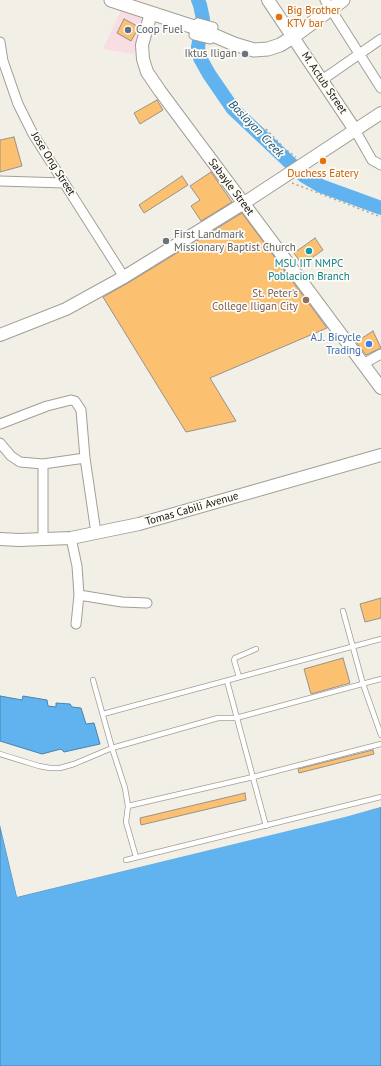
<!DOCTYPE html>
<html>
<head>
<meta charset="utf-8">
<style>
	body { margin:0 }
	canvas { display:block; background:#f2efe7 }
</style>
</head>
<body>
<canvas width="381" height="1066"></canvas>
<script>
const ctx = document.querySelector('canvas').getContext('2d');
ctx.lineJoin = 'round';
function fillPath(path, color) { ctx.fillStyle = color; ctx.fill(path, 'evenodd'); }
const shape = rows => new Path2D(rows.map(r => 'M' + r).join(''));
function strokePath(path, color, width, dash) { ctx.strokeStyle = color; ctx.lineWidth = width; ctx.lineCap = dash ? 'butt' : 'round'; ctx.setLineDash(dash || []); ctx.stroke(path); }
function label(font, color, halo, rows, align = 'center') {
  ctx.font = font + ' "PT Sans",sans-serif'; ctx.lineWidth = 3.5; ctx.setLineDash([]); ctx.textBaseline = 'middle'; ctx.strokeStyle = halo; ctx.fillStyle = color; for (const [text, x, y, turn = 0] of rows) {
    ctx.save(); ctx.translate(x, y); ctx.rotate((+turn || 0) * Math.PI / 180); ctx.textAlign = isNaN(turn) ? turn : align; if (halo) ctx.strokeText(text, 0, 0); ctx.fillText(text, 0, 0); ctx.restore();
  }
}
const commercial = shape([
	[122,8,146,17,134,54,103,49]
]);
const water = shape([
	[0,696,22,700,23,696,47,700,48,706,56,707,56,703,70,704,72,707,81,708,86,724,94,723,100,744,64,752,61,749,42,754,0,741,0,696],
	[381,807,381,1066,0,1066,0,825,17,897,381,807]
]);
const pier = shape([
	[381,805,381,807,345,817,17,897,0,825,0,823,2,824,19,894]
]);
const river = shape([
	[198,0,200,5,203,19,198,47,200,58,209,74,233,109,304,176,321,186,381,208]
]);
const building = shape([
	[124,19,139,27,131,41,117,33,124,19],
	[157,100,163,110,140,124,134,113,157,100],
	[14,137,22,166,0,172,0,140,14,137],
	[211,172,232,202,201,221,191,206,200,200,190,186,211,172],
	[182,176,188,185,144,213,139,205,182,176],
	[242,213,327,328,210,378,236,421,186,432,103,297,128,283,242,213],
	[315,238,323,250,302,265,294,253,315,238],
	[373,331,381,348,366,355,356,342,373,331],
	[381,598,381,618,365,622,360,604,381,598],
	[343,658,350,683,311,694,304,669,343,658],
	[373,750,374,754,299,773,298,769,373,750],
	[245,793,246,800,141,825,140,818,245,793]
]);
const path = shape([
	[266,129,284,148,296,157],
	[292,183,381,217]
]);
const service = shape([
	[343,611,363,684,381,735],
	[239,677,234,660,235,658,256,649],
	[93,680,112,748,125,788,128,806,126,822,136,857],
	[227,681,266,826],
	[103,714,381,639],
	[0,754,39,766,50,768,60,768,74,764,112,748,218,718,236,718,381,679],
	[128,806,253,777,381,744],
	[126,860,381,797]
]);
const minor = shape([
	[325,0,381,88],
	[198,23,213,27,210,39,194,35,198,23],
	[0,42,3,61,18,104,33,134,124,277],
	[322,80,381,39],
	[355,130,372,160,381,165],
	[0,181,64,183],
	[363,364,381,354],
	[0,424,47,406,71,400,75,401,81,410,85,458,96,533],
	[0,443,11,456,20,462,43,464,85,458],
	[71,538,77,566,79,595,76,624],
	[43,540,43,464],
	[79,595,122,602,147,603]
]);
const tertiary = shape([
	[268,0,355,130],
	[151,13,142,45,143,59,147,72,160,91,381,388],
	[0,335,66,309,124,277,244,203,381,113],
	[0,539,19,540,71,538,139,524,381,455]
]);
const secondary = shape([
	[111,0,197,28,234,44,254,50,268,49,280,45,293,37,343,0]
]);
const markers = [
	[279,17,4,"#e8710a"],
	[128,30,4,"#5c6f8a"],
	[245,54,4,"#6b7280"],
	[323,161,4,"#e8710a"],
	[166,241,4,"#6b7280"],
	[309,251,4,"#0f9aa8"],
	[306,300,4,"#8d6e63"],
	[369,344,4,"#3f7fe0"]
];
const foodNames = [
	["Big Brother",287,11],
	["KTV bar",287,24],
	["Duchess Eatery",323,174,"center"]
];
const serviceNames = [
	["Coop Fuel",136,30]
];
const worshipNames = [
	["Iktus Iligan",237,54],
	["First Landmark",174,235,"left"],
	["Missionary Baptist Church",174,248,"left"]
];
const streetNames = [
	["M. Actub Street",324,83,56],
	["Jose Ong Street",53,164,58],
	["Sabayle Street",231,187,53],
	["Tomas Cabili Avenue",192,509,-16]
];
const cultureNames = [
	["MSU IIT NMPC",309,264],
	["Poblacion Branch",309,277]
];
const educationNames = [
	["St. Peter's",298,294],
	["College Iligan City",298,307]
];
const shopNames = [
	["A.J. Bicycle",361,338],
	["Trading",361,351]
];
const waterNames = [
	["Baslayan Creek",256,129,46]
];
fillPath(commercial, '#f8dde2');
fillPath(water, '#60b3ef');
strokePath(water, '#4983ac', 1);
fillPath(pier, '#f2efe7');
strokePath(river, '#60b3ef', 14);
fillPath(building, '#fbc070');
strokePath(building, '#98938d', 1);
strokePath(service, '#a29f97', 6);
strokePath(minor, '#a29f97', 11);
strokePath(tertiary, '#a29f97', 14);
strokePath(secondary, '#a29f97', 15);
strokePath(path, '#aaa7a1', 1.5, [2, 3]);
strokePath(service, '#fff', 4.5);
strokePath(minor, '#fff', 9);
strokePath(tertiary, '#fff', 12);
strokePath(secondary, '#fff', 13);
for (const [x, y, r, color] of markers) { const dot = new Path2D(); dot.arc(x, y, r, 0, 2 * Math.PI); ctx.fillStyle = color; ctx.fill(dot); strokePath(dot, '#fffcf6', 1.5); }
label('11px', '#c56008', '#fffcf6', foodNames, 'left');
label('11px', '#4e5e75', '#fffcf6', serviceNames, 'left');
label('11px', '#5b616d', '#fffcf6', worshipNames, 'right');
label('11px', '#131210', '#fffcf6', streetNames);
label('11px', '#0d838f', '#fffcf6', cultureNames);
label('11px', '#785e54', '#fffcf6', educationNames, 'right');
label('11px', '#366cbe', '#fffcf6', shopNames, 'right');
label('italic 12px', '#17557c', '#fffcf6', waterNames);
</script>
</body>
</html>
